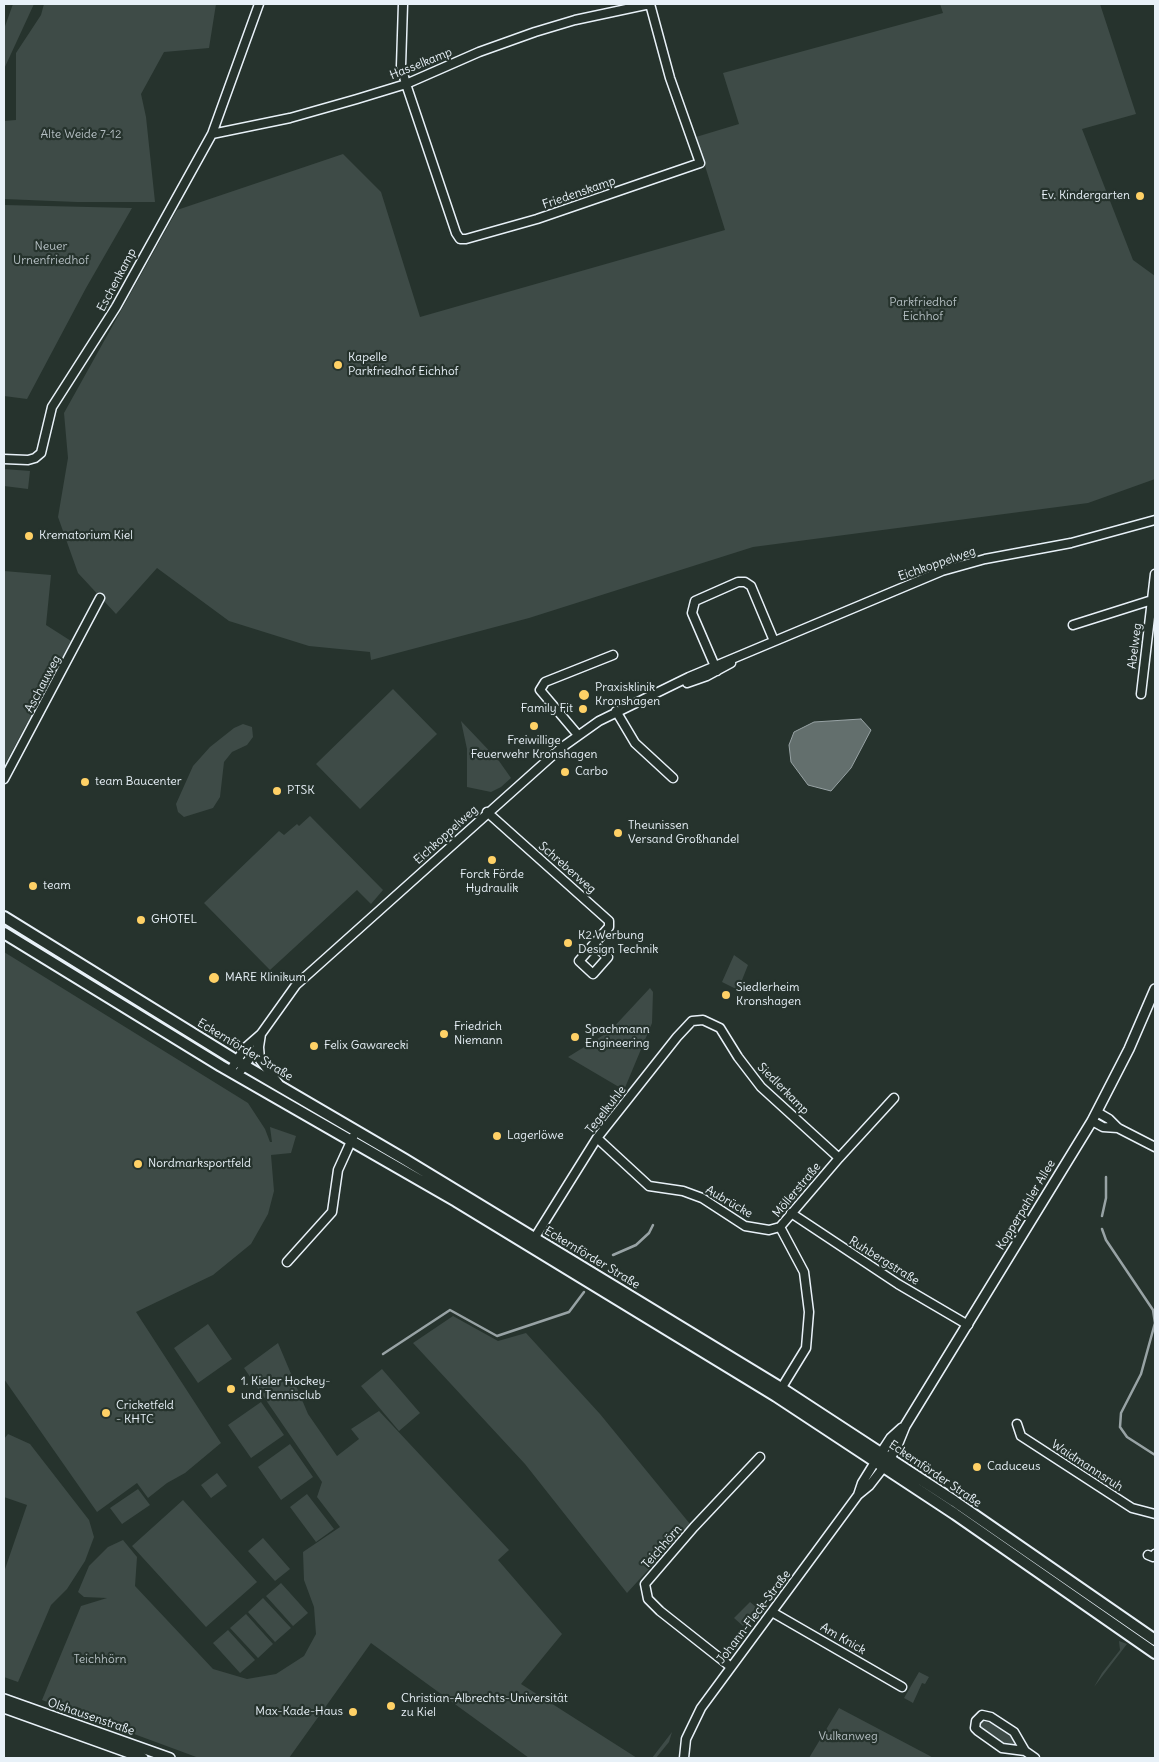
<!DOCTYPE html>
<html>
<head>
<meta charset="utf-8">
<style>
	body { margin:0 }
	#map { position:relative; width:1159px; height:1762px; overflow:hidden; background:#26332d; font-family:Delius,sans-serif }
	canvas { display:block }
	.frame { position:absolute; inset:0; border:5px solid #e8f1f8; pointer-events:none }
</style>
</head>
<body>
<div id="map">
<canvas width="1159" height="1762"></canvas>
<div class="frame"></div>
</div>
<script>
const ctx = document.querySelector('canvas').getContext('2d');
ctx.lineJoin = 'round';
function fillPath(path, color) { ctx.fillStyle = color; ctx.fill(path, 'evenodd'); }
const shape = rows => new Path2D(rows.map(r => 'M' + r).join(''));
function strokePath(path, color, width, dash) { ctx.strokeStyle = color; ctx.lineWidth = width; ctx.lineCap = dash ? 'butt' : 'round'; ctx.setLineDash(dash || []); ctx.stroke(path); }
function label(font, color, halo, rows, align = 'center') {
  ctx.font = font + ' Delius,sans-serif'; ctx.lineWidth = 4.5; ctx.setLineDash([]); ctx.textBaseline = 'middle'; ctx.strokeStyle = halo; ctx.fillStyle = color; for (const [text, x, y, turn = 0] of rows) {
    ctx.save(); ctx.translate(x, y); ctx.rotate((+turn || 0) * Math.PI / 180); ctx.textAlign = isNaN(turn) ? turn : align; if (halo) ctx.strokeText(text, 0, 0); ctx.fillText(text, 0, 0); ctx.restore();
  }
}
const green = shape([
	[13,4,34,4,4,69,4,29],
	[44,4,216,4,209,48,164,52,141,94,146,117,155,202,77,202,4,199,4,121,16,120,16,53,41,15],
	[940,4,1100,4,1136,114,1082,129,1133,260,1155,276,1155,479,1088,503,753,547,529,618,371,660,370,652,309,646,229,621,157,568,116,614,78,573,58,517,68,458,64,413,177,210,343,154,381,192,420,317,725,230,696,137,739,124,723,73,943,13],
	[4,205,132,208,86,288,27,399,4,396],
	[4,469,30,471,28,489,4,486],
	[4,571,51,575,46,625,71,641,4,766],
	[393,689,437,734,360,809,316,764],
	[461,721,499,761,511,778,501,787,491,792,467,787,467,749],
	[243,724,252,727,253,737,247,745,232,752,224,762,220,797,213,808,184,817,178,812,176,804,193,766,210,747,234,728],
	[310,816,383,890,371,904,357,890,270,970,204,903,279,831,284,835,297,824,299,826],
	[49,949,126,997,125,998,47,952],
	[4,952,248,1103,265,1129,270,1142,272,1142,270,1127,296,1136,291,1153,271,1155,274,1191,268,1214,251,1244,213,1275,136,1312,221,1443,185,1473,167,1483,148,1498,137,1483,97,1512,4,1379],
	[734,955,748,965,738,990,722,982],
	[650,988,653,992,652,1023,624,1090,568,1057,610,1031],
	[453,1316,498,1341,526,1333,600,1414,690,1524,627,1593,525,1464,413,1343],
	[208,1324,232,1359,198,1383,174,1348],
	[278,1343,308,1414,337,1456,359,1439,351,1429,379,1411,509,1550,498,1560,562,1634,521,1684,637,1758,529,1758,371,1643,289,1758,199,1758,42,1700,81,1606,107,1598,84,1597,78,1592,89,1566,108,1547,123,1540,137,1557,135,1586,213,1669,247,1679,276,1674,304,1656,316,1634,314,1607,304,1580,303,1552,340,1527,317,1497,322,1482,244,1368],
	[382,1369,420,1413,399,1431,361,1386],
	[261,1402,284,1435,251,1458,228,1425],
	[8,1434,30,1444,89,1520,94,1537,85,1561,67,1589,51,1605,18,1682,4,1677,4,1572,27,1505,4,1497,4,1439],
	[290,1444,313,1477,281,1500,258,1467],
	[217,1473,227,1486,211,1498,201,1485],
	[138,1489,150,1505,122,1524,110,1508],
	[307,1494,334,1529,316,1542,290,1507],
	[183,1500,257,1582,206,1627,132,1546],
	[263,1538,290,1569,275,1581,248,1551],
	[281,1583,308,1613,293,1626,266,1596],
	[263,1598,291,1628,275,1642,248,1612],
	[750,1602,756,1607,743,1626,734,1618],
	[246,1614,273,1644,258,1658,230,1628],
	[228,1630,255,1660,240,1673,213,1643],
	[1119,1641,1127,1644,1094,1687,1102,1673,1120,1650],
	[919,1672,929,1677,925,1684,922,1683,913,1703,904,1698],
	[839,1708,930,1756,933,1758,809,1758],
	[985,1717,1013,1735,1019,1748,1003,1746,978,1727,979,1721],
	[672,1732,669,1742,656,1758,652,1758]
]);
const water = shape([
	[861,719,871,730,851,768,831,791,808,785,791,762,789,745,794,732,814,722,861,719]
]);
const stream = shape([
	[1102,1216,1106,1198,1106,1177],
	[1102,1229,1106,1240,1153,1310,1155,1323],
	[613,1255,636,1245,649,1233,653,1225],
	[1155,1323,1141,1374,1121,1413,1120,1427,1127,1437,1155,1455],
	[383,1354,450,1310,497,1336,569,1312,584,1292]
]);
const minor = shape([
	[403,4,401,66,406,84,456,233,460,239,466,239,537,219,700,163,670,78,650,4],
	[212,134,259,4],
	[4,459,28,460,35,458,41,453,52,407,116,307,212,134,290,118,357,99,406,84,479,52,535,32,575,20,650,4],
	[1073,625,1152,600],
	[717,671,692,613,695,601,738,582,745,582,751,586,774,641],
	[687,683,707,676,731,663],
	[1141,694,1155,574],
	[616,711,635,743,673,778],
	[578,735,540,690,545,682,613,655],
	[4,779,100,598],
	[487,812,609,921,609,927,579,961,593,974,608,957,594,945],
	[261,1034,259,1047,260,1060,278,1083],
	[241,1070,258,1047],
	[230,1071,245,1048,261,1034,296,985,561,748,599,721,689,677,942,571,985,559,1071,543,1155,520],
	[1097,1112,1109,1119,1118,1128,1155,1147],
	[1092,1121,1103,1127,1118,1128],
	[597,1138,649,1186,683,1191,702,1198,745,1226,769,1230,780,1227],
	[791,1213,898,1284,968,1325],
	[532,1242,597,1138,677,1037,692,1021,703,1020,720,1028,738,1057,761,1087,839,1158],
	[287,1262,332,1212,338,1170,353,1137],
	[779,1392,806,1348,809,1312,804,1272,780,1227,839,1158,894,1098],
	[1017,1424,1021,1436,1132,1508,1155,1514],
	[858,1495,862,1483,875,1462],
	[1148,1555,1153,1557,1155,1554],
	[772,1612,902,1687],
	[731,1667,660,1611,648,1599,645,1584,694,1527,760,1457],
	[1025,1751,1002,1748,978,1731,975,1728,976,1721,982,1715,991,1717,1014,1732,1025,1751,1035,1758],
	[684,1758,686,1739,701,1708,858,1495,869,1486,883,1468]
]);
const tertiary = shape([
	[878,1458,891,1438,902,1428],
	[886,1464,896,1448,905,1426,1092,1121,1129,1049,1155,989],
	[4,1699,170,1758],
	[4,1708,143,1758]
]);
const secondary = shape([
	[4,917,245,1066,404,1159,781,1388,954,1501,1155,1640],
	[4,933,221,1066,456,1201,776,1396,955,1514,1155,1653]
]);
const markers = [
	[1140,196,5,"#ffd166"],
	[338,365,5,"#ffd166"],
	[29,536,5,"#ffd166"],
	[584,695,6,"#ffd166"],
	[583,709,5,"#ffd166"],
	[534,726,5,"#ffd166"],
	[565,772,5,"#ffd166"],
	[85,782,5,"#ffd166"],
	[277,791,5,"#ffd166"],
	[618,833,5,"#ffd166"],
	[492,860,5,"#ffd166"],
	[33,886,5,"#ffd166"],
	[141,920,5,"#ffd166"],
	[568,943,5,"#ffd166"],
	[214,978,6,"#ffd166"],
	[726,995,5,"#ffd166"],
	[444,1034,5,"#ffd166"],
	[575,1037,5,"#ffd166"],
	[314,1046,5,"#ffd166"],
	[497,1136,5,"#ffd166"],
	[138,1164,5,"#ffd166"],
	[231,1389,5,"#ffd166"],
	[106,1413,5,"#ffd166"],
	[977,1467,5,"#ffd166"],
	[391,1706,5,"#ffd166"],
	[353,1712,5,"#ffd166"]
];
const streetNames = [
	["Hasselkamp",421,64,-22],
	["Friedenskamp",579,193,-19],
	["Eschenkamp",117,280,-62],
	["Eichkoppelweg",937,564,-19],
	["Abelweg",1135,646,-83],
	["Aschauweg",43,684,-62],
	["Eichkoppelweg",446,835,-42],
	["Schreberweg",567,868,41],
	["Eckernförder Straße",245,1050,31],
	["Siedlerkamp",783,1089,45],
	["Tegelkuhle",606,1110,-52],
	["Möllerstraße",797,1190,-50],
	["Aubrücke",729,1202,30],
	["Kopperpahler Allee",1026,1205,-59],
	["Eckernförder Straße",592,1258,31],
	["Ruhbergstraße",884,1261,32],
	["Waidmannsruh",1087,1466,33],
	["Eckernförder Straße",935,1474,34],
	["Teichhörn",662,1547,-49],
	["Johann-Fleck-Straße",754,1617,-53],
	["Am Knick",843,1639,30],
	["Olshausenstraße",91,1717,19]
];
const parkNames = [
	["Alte Weide 7-12",81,135],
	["Neuer",51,247],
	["Urnenfriedhof",51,261],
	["Parkfriedhof",923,303],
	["Eichhof",923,317],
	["Teichhörn",100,1660],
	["Vulkanweg",848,1737]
];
const poiNames = [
	["Ev. Kindergarten",1130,196,"right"],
	["Kapelle",348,358],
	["Parkfriedhof Eichhof",348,372],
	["Krematorium Kiel",39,536],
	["Praxisklinik",595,688],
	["Kronshagen",595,702],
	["Family Fit",573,709,"right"],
	["Freiwillige",534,741,"center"],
	["Feuerwehr Kronshagen",534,755,"center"],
	["Carbo",575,772],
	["team Baucenter",95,782],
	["PTSK",287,791],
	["Theunissen",628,826],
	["Versand Großhandel",628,840],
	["Forck Förde",492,875,"center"],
	["Hydraulik",492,889,"center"],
	["team",43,886],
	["GHOTEL",151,920],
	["K2 Werbung",578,936],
	["Design Technik",578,950],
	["MARE Klinikum",225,978],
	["Siedlerheim",736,988],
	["Kronshagen",736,1002],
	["Friedrich",454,1027],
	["Niemann",454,1041],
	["Spachmann",585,1030],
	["Engineering",585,1044],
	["Felix Gawarecki",324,1046],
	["Lagerlöwe",507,1136],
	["Nordmarksportfeld",148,1164],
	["1. Kieler Hockey-",241,1382],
	["und Tennisclub",241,1396],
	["Cricketfeld",116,1406],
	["- KHTC",116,1420],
	["Caduceus",987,1467],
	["Christian-Albrechts-Universität",401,1699],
	["zu Kiel",401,1713],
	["Max-Kade-Haus",343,1712,"right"]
];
fillPath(green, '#3e4b47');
fillPath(water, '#636f6d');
strokePath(water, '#98a3a5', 1);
strokePath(stream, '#98a3a5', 2.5);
strokePath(minor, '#e8f1f8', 11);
strokePath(tertiary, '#e8f1f8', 12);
strokePath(secondary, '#e8f1f8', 14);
strokePath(minor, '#26332d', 8);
strokePath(tertiary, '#26332d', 9);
strokePath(secondary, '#26332d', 10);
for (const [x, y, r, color] of markers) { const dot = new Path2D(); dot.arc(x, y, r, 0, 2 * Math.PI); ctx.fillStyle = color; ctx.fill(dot); strokePath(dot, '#26332d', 2); }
label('12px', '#e8f1f8', '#26332d', streetNames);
label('12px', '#b5bfc3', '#26332d', parkNames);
label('12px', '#e8f1f8', '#26332d', poiNames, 'left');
</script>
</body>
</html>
